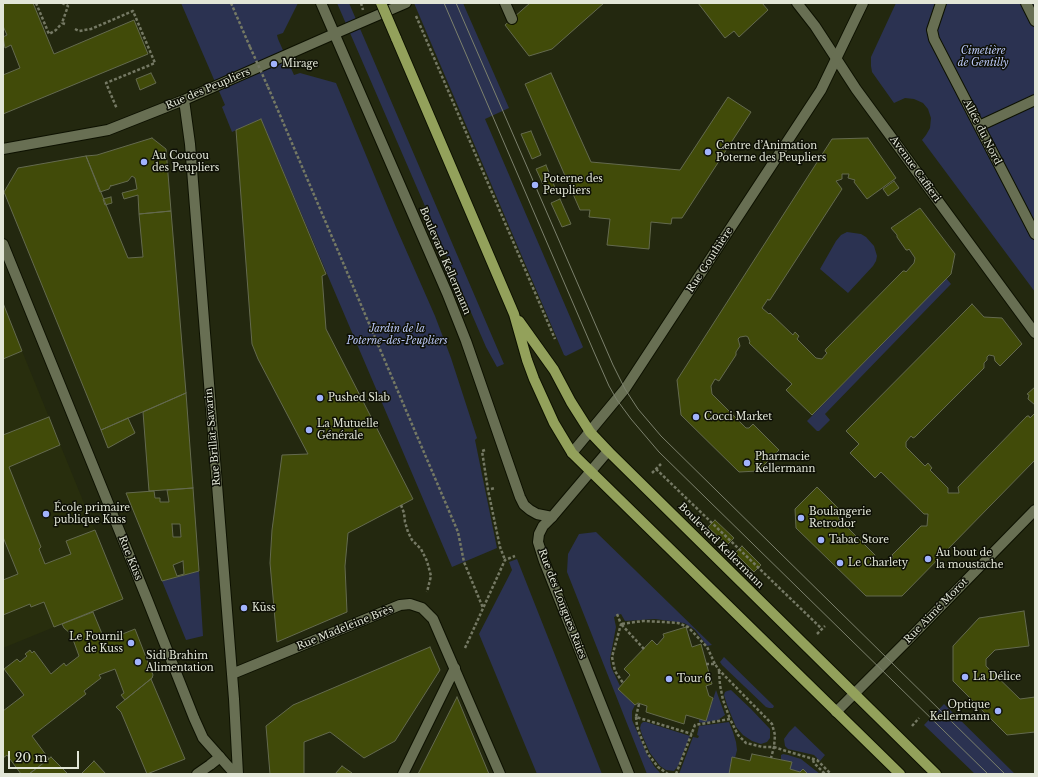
<!DOCTYPE html>
<html>
<head>
<meta charset="utf-8">
<style>
	body { margin:0 }
	#map { position:relative; width:1038px; height:777px; overflow:hidden; background:#23280f; font-family:"Libre Baskerville",serif }
	canvas { display:block }
	.frame { position:absolute; inset:0; border:4px solid #e2e6d7; pointer-events:none }
	.scale { position:absolute; left:8px; top:751px; width:71px; height:18px; box-sizing:border-box; border:2px solid #e2e6d7; border-top:0; padding-left:5px; font-size:12px; line-height:14px; white-space:nowrap; color:#e2e6d7; -webkit-text-stroke:3px #0e1006; paint-order:stroke }
</style>
</head>
<body>
<div id="map">
<canvas width="1038" height="777"></canvas>
<div class="frame"></div>
<div class="scale">20 m</div>
</div>
<script>
const ctx = document.querySelector('canvas').getContext('2d');
ctx.lineJoin = 'round';
function fillPath(path, color) { ctx.fillStyle = color; ctx.fill(path, 'evenodd'); }
const shape = rows => new Path2D(rows.map(r => 'M' + r).join(''));
function strokePath(path, color, width, dash) { ctx.strokeStyle = color; ctx.lineWidth = width; ctx.lineCap = dash ? 'butt' : 'round'; ctx.setLineDash(dash || []); ctx.stroke(path); }
function label(font, color, halo, rows, align = 'center') {
  ctx.font = font + ' "Libre Baskerville",serif'; ctx.lineWidth = 3; ctx.setLineDash([]); ctx.textBaseline = 'middle'; ctx.strokeStyle = halo; ctx.fillStyle = color; for (const [text, x, y, turn = 0] of rows) {
    ctx.save(); ctx.translate(x, y); ctx.rotate((+turn || 0) * Math.PI / 180); ctx.textAlign = isNaN(turn) ? turn : align; if (halo) ctx.strokeText(text, 0, 0); ctx.fillText(text, 0, 0); ctx.restore();
  }
}
const built = shape([
	[22,351,123,599,3,648,3,359]
]);
const green = shape([
	[181,3,298,3,283,33,277,35,278,39,294,75,300,73,336,83,395,225,435,316,451,358,477,438,475,440,497,548,452,567,261,119,232,132,222,107,225,105],
	[337,3,349,3,504,364,497,367,486,347],
	[414,3,463,3,466,10,509,108,485,119,583,347,582,348,566,356,564,355],
	[896,3,1035,3,1035,292,922,140,926,135,930,128,931,118,928,109,923,103,914,99,905,98,894,103,872,72,871,66,871,57],
	[847,232,861,234,866,237,874,246,877,256,876,261,873,266,848,293,820,269,836,241,841,235],
	[946,278,951,284,825,414,830,420,819,431,817,431,807,421],
	[596,532,712,645,707,646,695,630,689,626,684,623,655,619,625,621,621,614,614,617,616,627,610,659,611,667,620,686,618,689,635,705,632,711,632,720,647,754,654,766,661,774,647,774,567,572,568,554,579,534],
	[517,559,602,774,537,774,479,634,512,570,509,562],
	[199,571,203,636,186,640,162,581],
	[724,657,774,706,773,708,769,708,766,707,722,665,720,662],
	[716,690,725,715,718,720,703,723,699,722,699,719,706,721],
	[731,690,751,709,770,729,770,738,767,742,761,744,752,741,743,735,736,727,727,705,724,695,725,692,727,691],
	[944,704,1015,774,975,774,924,725],
	[643,722,646,722,690,736,678,766,674,771,666,770,660,766,650,753,642,735,640,728,641,724],
	[729,722,733,732,736,742,737,750,735,758,732,757,729,774,679,774,693,737,698,738,699,736,697,735,699,726],
	[795,726,825,755,820,761,814,755,788,749,785,746,784,739,789,732],
	[783,754,788,755,801,759,820,774,808,774,803,769,800,772,790,769,791,762,781,760,781,755]
]);
const building = shape([
	[3,3,33,3,54,54,134,20,148,54,3,114,3,75,20,68,11,45,5,48,3,37,7,35,3,26,3,3],
	[530,3,604,3,552,49,529,56,505,25,530,3],
	[698,3,762,3,768,10,739,37,734,31,725,38,698,3],
	[151,73,156,83,140,90,136,79,151,73],
	[551,73,591,162,680,170,728,97,751,112,682,218,672,218,671,224,651,222,649,249,607,245,610,219,589,217,590,210,580,210,525,84,551,73],
	[261,119,326,274,322,276,326,329,413,499,348,533,345,566,347,612,277,642,270,563,272,530,282,455,308,454,258,359,252,344,236,130,261,119],
	[531,131,541,155,532,159,521,134,531,131],
	[152,138,166,149,171,211,139,214,138,195,124,199,122,193,137,189,135,178,132,176,128,181,111,186,111,185,109,189,100,192,86,156,97,155,152,138],
	[868,138,896,178,867,199,854,182,855,180,848,178,849,174,842,174,842,179,836,181,842,189,770,300,768,300,768,299,762,308,769,314,770,313,793,335,795,332,799,336,797,339,816,358,822,359,827,353,825,351,826,349,903,271,905,271,906,272,914,263,915,258,909,249,908,250,906,250,897,237,897,235,891,228,920,208,955,254,951,274,812,415,786,390,792,384,749,343,750,342,748,337,746,336,740,337,738,339,740,346,736,352,736,355,719,381,715,379,711,386,712,394,746,428,749,428,753,424,779,450,758,471,739,472,681,415,677,380,832,139,868,138],
	[86,156,128,258,143,257,139,214,171,211,186,393,101,430,4,192,18,168,86,156],
	[546,165,556,190,547,193,536,169,546,165],
	[894,181,899,188,888,196,883,189,894,181],
	[111,197,112,203,105,205,103,199,111,197],
	[560,199,571,224,562,227,551,203,560,199],
	[3,303,22,351,3,359,3,303],
	[972,304,984,317,1002,318,1022,344,1000,366,995,361,994,356,989,355,987,357,987,360,984,363,984,368,915,437,913,438,911,436,906,442,906,447,925,466,928,463,932,468,930,470,948,488,948,493,959,493,958,487,1027,416,1029,416,1030,418,1035,413,1035,460,902,596,866,596,796,528,795,509,817,487,842,512,838,515,839,519,875,555,874,558,880,564,886,564,893,557,892,555,921,526,927,526,928,514,924,514,881,472,875,478,850,453,859,444,846,431,972,304],
	[1035,387,1035,405,1028,399,1029,395,1027,394,1035,387],
	[186,393,193,488,149,491,143,412,186,393],
	[49,417,60,445,9,467,41,547,39,549,45,564,71,554,66,541,95,530,123,599,54,627,44,602,31,607,30,604,3,615,3,580,18,574,3,537,3,435,49,417],
	[128,418,135,433,108,448,101,430,128,418],
	[193,488,199,571,162,581,126,493,154,491,155,498,160,498,160,502,169,502,167,490,193,488],
	[172,524,180,524,181,537,173,537,172,524],
	[183,561,184,574,177,576,173,565,183,561],
	[715,520,734,538,727,545,708,527,715,520],
	[742,546,761,565,754,572,735,553,742,546],
	[1024,611,1029,646,995,650,986,659,986,666,1020,699,1035,697,1035,732,1007,735,953,681,953,646,979,618,1024,611],
	[93,612,105,641,135,629,153,675,152,678,125,700,121,695,124,693,115,669,99,675,101,678,84,691,86,694,32,736,49,759,29,774,21,774,7,755,3,758,3,711,24,695,4,669,17,659,20,662,27,656,25,654,30,650,32,653,34,651,51,674,64,663,66,666,79,656,71,634,64,628,62,624,93,612],
	[686,627,692,647,701,644,712,684,706,686,709,696,713,698,706,721,686,715,684,724,646,712,647,706,638,703,635,705,618,689,630,675,624,669,652,640,657,645,664,637,663,634,686,627],
	[430,647,440,670,395,741,364,758,330,732,304,742,304,774,270,774,266,726,293,705,430,647],
	[152,678,151,679,185,759,147,774,121,712,116,707,152,678],
	[457,697,489,774,418,774,457,697],
	[752,754,792,762,790,769,800,772,803,769,808,774,729,774,732,757,750,761,752,754],
	[51,757,67,773,66,774,29,774,51,757],
	[94,761,106,774,81,774,94,761],
	[342,766,352,773,353,774,335,774,342,766]
]);
const path = shape([
	[36,3,49,34,56,30,62,23],
	[62,3,68,6,62,23,65,24],
	[231,3,250,47],
	[416,16,555,339],
	[75,29,79,31,91,29,133,11,155,63,106,83,117,109],
	[268,87,458,532,464,562,483,608],
	[485,450,482,451,488,490,500,547,505,560],
	[656,469,822,629],
	[652,473,661,464],
	[491,489,495,488],
	[401,505,404,513,405,522,408,532,412,540,421,549,427,561,431,576,427,592],
	[617,614,621,624,612,657,615,671,623,683],
	[817,634,825,626],
	[465,648,505,560,515,556],
	[644,649,621,624,643,621,664,622,678,623,688,627,707,647,715,664],
	[706,664,715,664,719,670,772,724,775,735,774,747,786,751,817,760,831,774],
	[719,671,720,685,723,700,730,719],
	[639,704,636,717,692,734],
	[636,717,637,726,640,735,648,754,658,767,668,774],
	[912,726,919,718],
	[813,760,814,763,825,774],
	[676,774,695,725,730,719,738,735,746,743,763,747,774,747,771,758]
]);
const lane = shape([
	[505,3,512,19],
	[941,3,932,30,934,39,1035,234],
	[1026,3,1035,21],
	[979,126,1035,100],
	[197,774,210,765,220,757]
]);
const street = shape([
	[797,3,815,26,856,89,1035,333],
	[184,100,190,144,234,699,238,774],
	[3,149,108,130,184,100,334,34],
	[3,244,147,599,194,718,203,738,235,774],
	[552,517,543,526,539,534,538,542,544,561,629,774],
	[232,674,400,605,410,604,422,608,433,619,500,774],
	[836,712,910,638,1035,510],
	[403,774,455,668]
]);
const secondary = shape([
	[321,3,447,293,466,341,520,497,524,505,530,510,537,514,552,517,608,451],
	[334,34,406,3],
	[572,453,625,389,821,90,863,3]
]);
const primary = shape([
	[396,38,514,314,527,360,534,379,554,423,572,453,900,774],
	[519,321,554,370,571,402,590,432,608,451,936,774]
]);
const tram = shape([
	[444,3,594,352,609,386,617,400,631,419,659,452,988,774],
	[456,3,613,365,625,389,638,409,661,436,1005,774]
]);
const pathBridge = shape([
	[361,3,363,10],
	[250,47,268,87]
]);
const primaryBridge = shape([
	[381,3,396,38]
]);
const markers = [
	[274,64,4,"#a1b3fd"],
	[708,152,4,"#a1b3fd"],
	[144,162,4,"#a1b3fd"],
	[535,185,4,"#a1b3fd"],
	[320,398,4,"#a1b3fd"],
	[696,417,4,"#a1b3fd"],
	[309,430,4,"#a1b3fd"],
	[747,463,4,"#a1b3fd"],
	[46,514,4,"#a1b3fd"],
	[801,518,4,"#a1b3fd"],
	[821,540,4,"#a1b3fd"],
	[928,559,4,"#a1b3fd"],
	[840,563,4,"#a1b3fd"],
	[244,608,4,"#a1b3fd"],
	[131,643,4,"#a1b3fd"],
	[138,662,4,"#a1b3fd"],
	[965,677,4,"#a1b3fd"],
	[669,679,4,"#a1b3fd"],
	[998,711,4,"#a1b3fd"]
];
const parkNames = [
	["Cimetière",983,51],
	["de Gentilly",983,63],
	["Jardin de la",397,329],
	["Poterne-des-Peupliers",397,341]
];
const poiNames = [
	["Mirage",282,64],
	["Centre d’Animation",716,146],
	["Poterne des Peupliers",716,158],
	["Au Coucou",152,156],
	["des Peupliers",152,168],
	["Poterne des",543,179],
	["Peupliers",543,191],
	["Pushed Slab",328,398],
	["Cocci Market",704,417],
	["La Mutuelle",317,424],
	["Générale",317,436],
	["Pharmacie",755,457],
	["Kellermann",755,469],
	["École primaire",54,508],
	["publique Kuss",54,520],
	["Boulangerie",809,512],
	["Retrodor",809,524],
	["Tabac Store",829,540],
	["Au bout de",936,553],
	["la moustache",936,565],
	["Le Charlety",848,563],
	["Küss",252,608],
	["Le Fournil",123,637,"right"],
	["de Kuss",123,649,"right"],
	["Sidi Brahim",146,656],
	["Alimentation",146,668],
	["La Délice",973,677],
	["Tour 6",677,679],
	["Optique",990,705,"right"],
	["Kellermann",990,717,"right"]
];
const streetNames = [
	["Rue des Peupliers",208,89,-23],
	["Allée du Nord",982,132,63],
	["Avenue Caffieri",915,169,54],
	["Rue Gouthière",710,260,-57],
	["Boulevard Kellermann",445,261,67],
	["Rue Brillat-Savarin",213,437,-95],
	["Boulevard Kellermann",721,546,45],
	["Rue Küss",130,558,68],
	["Rue des Longues Raies",562,604,69],
	["Rue Aimé Morot",936,611,-46],
	["Rue Madeleine Brès",345,628,-22]
];
fillPath(built, '#282e0d');
fillPath(green, '#2b3251');
fillPath(building, '#414b09');
strokePath(building, '#646a4f', 1);
strokePath(lane, '#0d1100', 12);
strokePath(street, '#0d1100', 12);
strokePath(secondary, '#0d1100', 12);
strokePath(primary, '#0d1100', 12);
strokePath(path, '#757964', 2.5, [3, 2]);
strokePath(lane, '#686f53', 10);
strokePath(street, '#686f53', 10);
strokePath(secondary, '#686f53', 10);
strokePath(primary, '#93a15b', 10);
strokePath(tram, '#7c816d', 1);
strokePath(primaryBridge, '#0d1100', 12, []);
strokePath(pathBridge, '#757964', 2.5, [3, 2]);
strokePath(primaryBridge, '#93a15b', 10);
for (const [x, y, r, color] of markers) { const dot = new Path2D(); dot.arc(x, y, r, 0, 2 * Math.PI); ctx.fillStyle = color; ctx.fill(dot); strokePath(dot, '#0e1006', 1.5); }
label('italic 10px', '#bac7f7', '#0e1006', parkNames);
label('10px', '#e2e6d7', '#0e1006', poiNames, 'left');
label('10px', '#e2e6d7', '#0e1006', streetNames);
</script>
</body>
</html>
